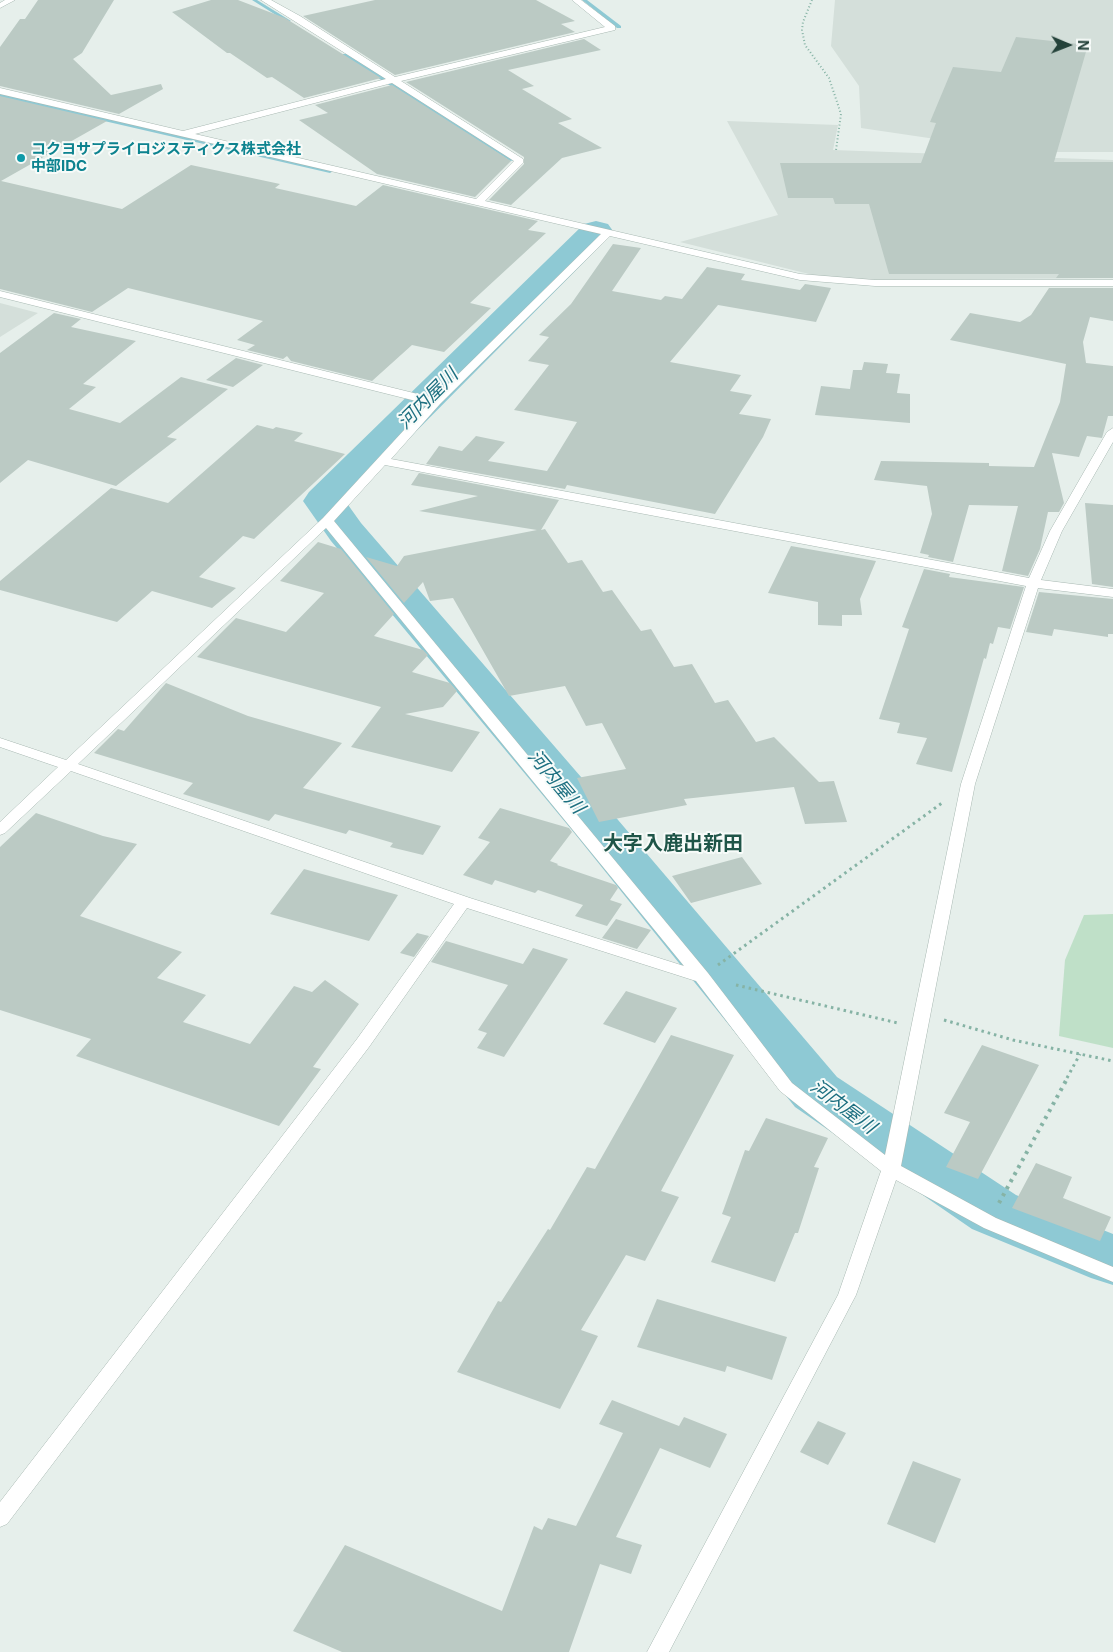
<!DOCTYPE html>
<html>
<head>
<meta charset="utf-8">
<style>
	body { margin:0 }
	#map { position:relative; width:1113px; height:1652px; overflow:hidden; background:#e6efeb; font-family:Inter,sans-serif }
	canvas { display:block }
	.north { position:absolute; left:1043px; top:20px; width:50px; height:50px; -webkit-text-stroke:4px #f7fbf9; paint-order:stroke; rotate:91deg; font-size:14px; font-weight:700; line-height:20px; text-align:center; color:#24423a }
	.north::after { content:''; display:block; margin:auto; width:18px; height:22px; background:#24423a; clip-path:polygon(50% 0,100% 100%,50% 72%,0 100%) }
</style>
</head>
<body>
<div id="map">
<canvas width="1113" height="1652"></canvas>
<div class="north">N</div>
</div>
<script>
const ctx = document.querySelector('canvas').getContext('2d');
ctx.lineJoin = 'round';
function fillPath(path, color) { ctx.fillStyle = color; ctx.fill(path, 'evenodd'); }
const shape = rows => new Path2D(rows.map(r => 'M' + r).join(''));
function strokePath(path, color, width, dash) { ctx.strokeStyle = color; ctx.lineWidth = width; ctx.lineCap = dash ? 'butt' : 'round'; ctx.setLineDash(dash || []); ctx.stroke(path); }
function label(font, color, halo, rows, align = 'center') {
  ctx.font = font + ' Inter,"Noto Sans JP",sans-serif'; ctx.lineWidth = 4; ctx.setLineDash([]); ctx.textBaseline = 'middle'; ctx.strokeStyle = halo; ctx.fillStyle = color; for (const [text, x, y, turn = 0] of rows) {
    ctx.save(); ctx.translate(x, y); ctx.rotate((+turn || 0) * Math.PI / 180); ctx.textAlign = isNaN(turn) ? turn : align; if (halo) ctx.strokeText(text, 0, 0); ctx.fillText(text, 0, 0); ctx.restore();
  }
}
const built = shape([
	[835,0,1113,0,1113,152,1051,152,949,141,861,128,859,86,831,46],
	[727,121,838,125,833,150,1113,160,1113,278,865,280,817,276,680,242,778,215],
	[0,303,38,313,0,337]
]);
const green = shape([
	[1113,914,1113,1048,1059,1036,1065,960,1084,915]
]);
const stream = shape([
	[252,0,257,0,291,21,287,22,252,0],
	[582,0,587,0,621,26,621,28,617,28,582,0],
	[343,54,347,54,515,160,510,161,343,56,343,54],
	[0,93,330,169,333,171,330,173,0,97,0,93]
]);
const river = shape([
	[596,221,608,224,613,231,608,238,346,502,361,523,607,807,837,1077,1016,1195,1113,1234,1113,1285,1091,1278,972,1229,795,1107,571,829,331,541,303,501,309,492,584,224,596,221]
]);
const building = shape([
	[38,0,114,0,82,53,73,59,111,95,161,84,163,89,119,114,0,86,0,47,20,19,25,19],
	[211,0,238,0,285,18,381,78,304,98,272,77,267,78,230,53,227,53,172,12],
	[375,0,536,0,575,21,561,24,575,32,395,75,303,16],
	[1016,37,1088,45,1054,162,1113,162,1113,278,1056,278,1059,274,889,274,869,204,835,204,833,198,788,198,780,163,921,163,936,123,930,122,953,67,1001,72],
	[584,39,601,50,508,70,534,86,522,89,572,119,558,123,602,148,562,158,511,205,489,200,524,164,524,157,406,82],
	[392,85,511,161,475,197,377,174,299,120,328,113,315,105],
	[0,96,107,121,1,181,122,209,191,165,280,184,275,188,356,206,383,185,538,221,528,230,546,233,470,303,491,308,444,352,412,345,372,381,291,361,287,356,283,359,247,350,255,345,237,340,263,321,128,288,92,312,0,289],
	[613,244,641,248,612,291,661,300,665,296,682,299,707,267,745,274,741,280,800,290,805,284,831,288,816,322,718,305,670,362,741,375,730,391,752,395,739,414,771,419,763,437,715,514,567,485,565,489,426,464,439,446,462,451,476,436,505,442,488,461,547,471,577,422,514,410,549,365,528,361,549,337,539,335,571,304],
	[1049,288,1113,288,1113,321,1090,317,1083,342,1086,363,1113,366,1113,416,1108,416,1102,438,1087,436,1079,457,1052,453,1064,503,1059,512,1048,512,1040,549,1028,576,1002,571,1018,506,969,505,953,562,928,557,929,555,920,553,932,514,927,486,874,480,881,461,989,463,989,466,1034,467,1060,402,1066,364,950,340,970,313,1020,322,1031,315],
	[54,313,81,319,71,327,136,341,83,384,96,387,69,409,120,423,181,377,228,389,167,437,177,439,116,486,28,460,0,483,0,353],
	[236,358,263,365,233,387,206,380],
	[864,362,888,364,886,373,900,374,897,393,910,394,910,423,815,415,821,386,850,389,853,370,862,370],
	[257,425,273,429,276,427,303,433,294,441,345,454,254,539,243,536,199,577,236,588,212,608,152,591,117,622,0,590,0,581,111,488,168,503],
	[419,473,559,500,541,530,545,529,568,563,582,560,603,592,612,590,641,631,651,629,674,667,692,664,715,703,728,700,756,742,774,737,819,782,834,781,847,822,805,824,794,787,684,799,687,805,599,822,577,778,626,769,602,723,586,726,565,686,509,696,453,598,430,601,423,582,404,603,366,557,397,566,404,556,537,530,419,511,478,496,411,485],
	[1085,503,1113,505,1113,587,1092,584],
	[318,542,341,549,394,614,374,636,423,650,428,655,412,672,450,683,457,691,443,707,405,714,480,732,452,772,351,747,381,707,197,657,236,618,286,632,324,593,280,581],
	[791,546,876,561,860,599,862,615,842,615,842,626,818,625,818,602,768,593],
	[924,569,950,574,949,577,1024,587,1010,629,998,627,993,644,990,643,986,659,984,658,952,772,916,764,927,738,897,733,900,723,879,719,909,629,902,627],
	[1039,592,1113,599,1113,634,1108,634,1108,637,1054,629,1052,636,1026,632],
	[166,683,248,716,342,743,303,788,441,826,423,855,390,847,393,843,349,830,346,834,275,814,269,821,183,794,193,783,94,753,118,729,124,731],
	[500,808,569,828,572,832,550,861,558,864,557,865,616,885,618,888,610,900,622,904,607,926,575,916,583,905,538,890,535,893,495,880,492,885,463,875,490,842,478,838],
	[36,813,103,836,137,844,80,916,182,952,157,978,206,995,183,1022,250,1044,294,986,312,992,325,980,359,1004,313,1067,321,1069,279,1126,76,1056,91,1039,0,1010,0,847],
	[742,857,762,884,691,903,672,876],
	[304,869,398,895,369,941,270,914],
	[616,919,651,930,637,949,602,938],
	[417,933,429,936,414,957,400,953],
	[446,941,523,964,533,948,568,959,504,1057,477,1048,487,1033,478,1030,508,985,431,962],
	[626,991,677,1008,655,1043,603,1024],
	[671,1035,734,1055,661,1191,679,1197,645,1261,626,1255,581,1330,598,1336,560,1409,457,1372,498,1301,501,1302,548,1229,550,1230,587,1167,595,1169],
	[982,1045,1039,1065,978,1179,946,1167,970,1122,944,1113],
	[766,1118,828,1138,814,1167,819,1168,798,1233,795,1233,775,1282,711,1262,731,1217,722,1214,745,1150,749,1151],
	[1036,1163,1072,1177,1063,1198,1111,1217,1100,1241,1012,1208],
	[657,1299,787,1337,772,1380,727,1366,725,1372,637,1347],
	[612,1400,679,1426,684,1417,727,1434,710,1468,660,1448,616,1537,642,1545,631,1574,600,1564,569,1652,342,1652,293,1631,345,1545,502,1611,534,1526,542,1530,548,1518,576,1526,623,1433,599,1424],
	[818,1421,846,1433,828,1465,800,1452],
	[913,1461,961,1479,935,1543,887,1524]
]);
const pathFar2 = shape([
	[812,0,803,22,802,30,805,45,829,78,841,114,836,150]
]);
const pathFar1 = shape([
	[718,965,942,803],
	[736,985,898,1023],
	[944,1020,1013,1040,1113,1061],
	[1067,1078,1080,1054]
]);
const path = shape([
	[999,1203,1068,1077]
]);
const minor = shape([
	[261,0,271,0,300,16,395,77,605,27,572,0,581,0,615,26,615,30,401,81,523,159,523,163,485,201,800,274,875,280,1113,280,1113,286,875,286,800,280,610,236,440,404,391,459,1029,578,1050,531,1107,432,1113,428,1113,442,1062,531,1041,580,1113,589,1113,597,1038,588,975,784,901,1166,996,1218,1113,1267,1113,1282,984,1228,896,1180,856,1295,669,1652,647,1652,838,1295,881,1171,780,1091,696,981,467,908,369,1047,7,1524,0,1527,0,1502,357,1039,454,904,71,771,5,833,0,835,0,822,58,767,0,747,0,738,66,760,323,518,428,404,0,297,0,291,434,398,601,234,0,94,0,88,183,131,386,79,261,0],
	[392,83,514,161,476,199,195,134,392,83],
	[385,465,1026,586,961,784,885,1155,792,1083,708,973,334,521,385,465],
	[326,528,684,966,470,898,78,764,326,528]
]);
const tertiary = shape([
	[5,0,15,0,0,8,0,3,5,0]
]);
const markers = [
	[21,158,5,"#0f9aa8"]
];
const farCulturenames = [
	["コクヨサプライロジスティクス株式会社",31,149],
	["中部IDC",31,166]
];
const waterNames = [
	["河内屋川",428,399,-45],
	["河内屋川",556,782,50],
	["河内屋川",843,1107,37]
];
const quarterNames = [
	["大字入鹿出新田",673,844]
];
fillPath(built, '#d4dfda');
fillPath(green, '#bfe0c8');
fillPath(stream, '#8ec9d4');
fillPath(river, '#8ec9d4');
fillPath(building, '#bbcac4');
strokePath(minor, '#a8b8b2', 1);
strokePath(tertiary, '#a8b8b2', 1);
strokePath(pathFar2, '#86b3a5', 2, [1, 2.5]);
strokePath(pathFar1, '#86b3a5', 3, [2.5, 4]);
strokePath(path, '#86b3a5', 4, [3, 5]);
fillPath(minor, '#fff');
fillPath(tertiary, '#fff');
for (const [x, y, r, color] of markers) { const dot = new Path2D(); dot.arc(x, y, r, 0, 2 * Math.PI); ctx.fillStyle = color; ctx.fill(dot); strokePath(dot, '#f7fbf9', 2); }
label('bold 15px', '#0d838f', '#f7fbf9', farCulturenames, 'left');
label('italic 19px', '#1c6f80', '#f7fbf9', waterNames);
label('bold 20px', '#1f5548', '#f7fbf9', quarterNames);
</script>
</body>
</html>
